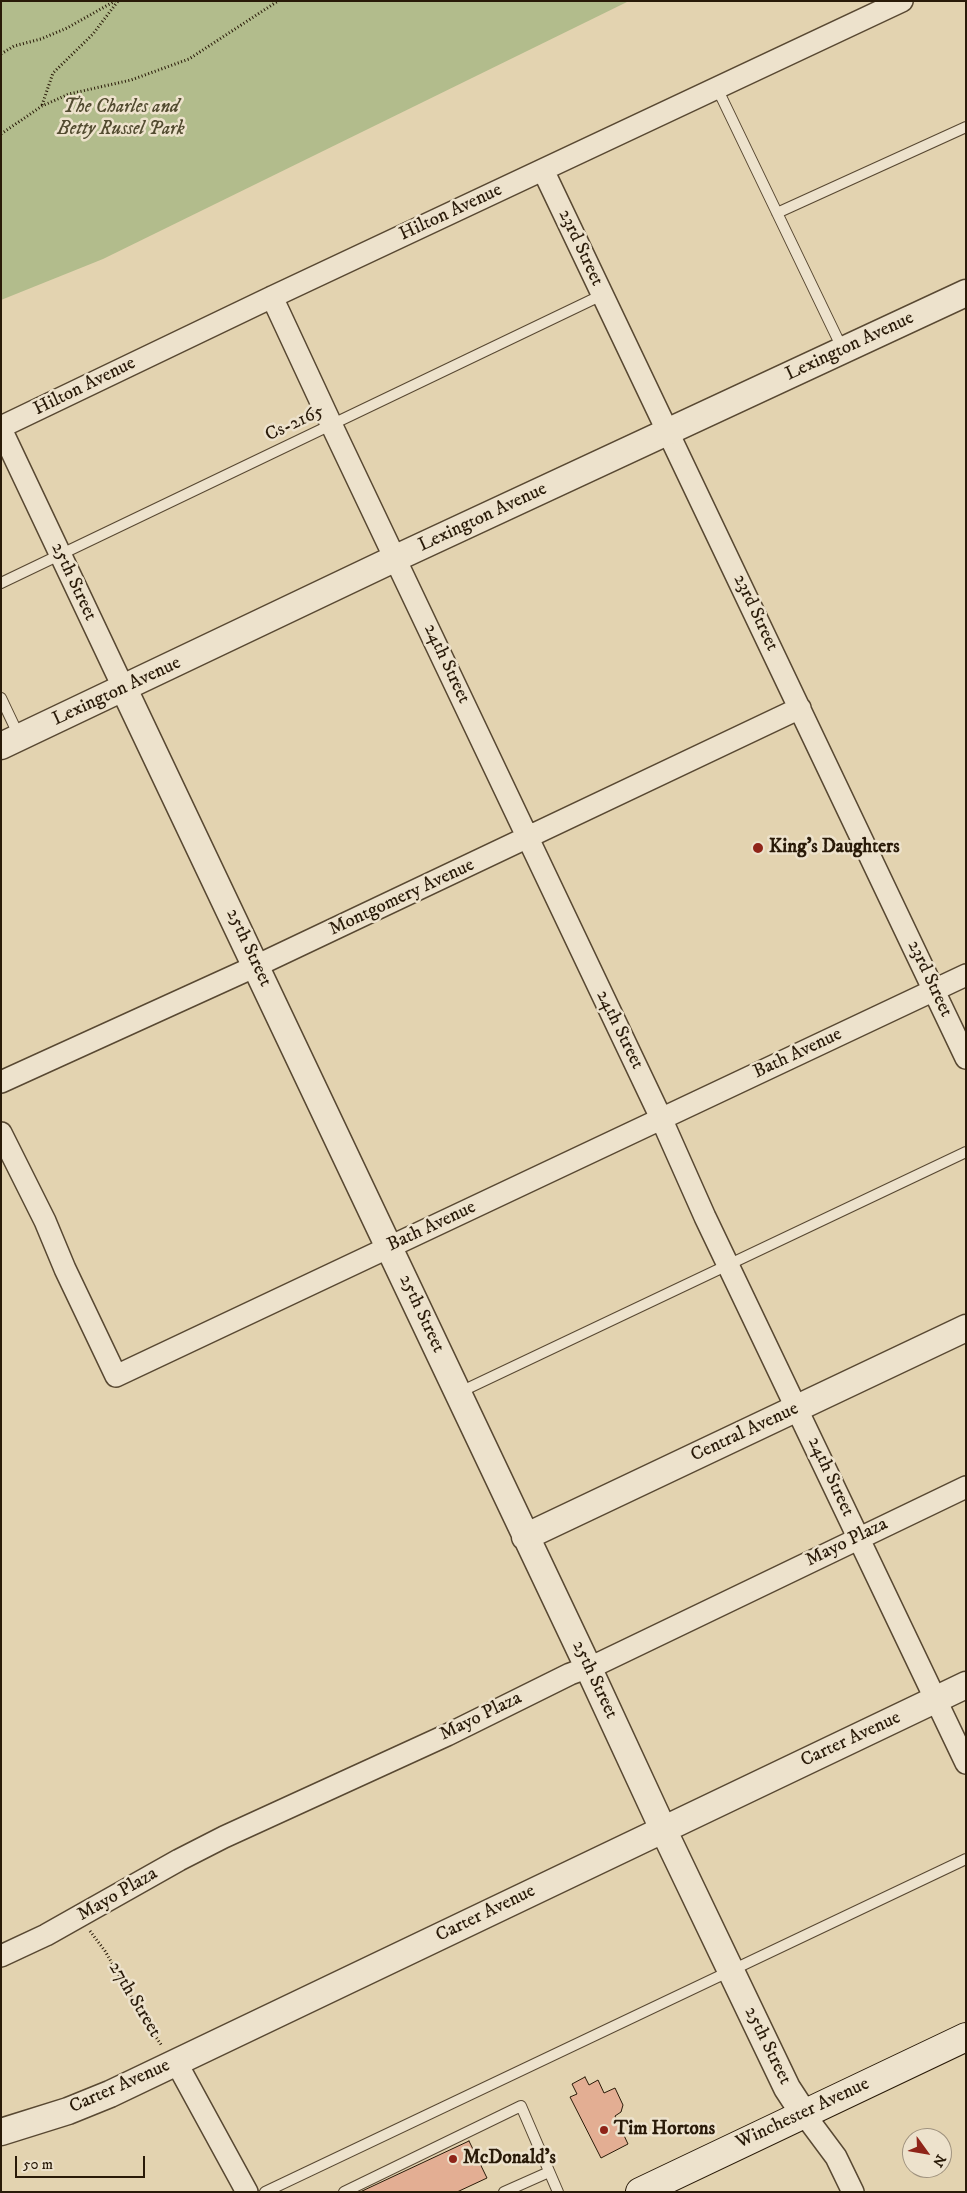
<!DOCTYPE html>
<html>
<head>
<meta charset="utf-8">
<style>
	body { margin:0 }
	#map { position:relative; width:967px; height:2193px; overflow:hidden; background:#e3d3b0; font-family:"IM FELL DW Pica",serif }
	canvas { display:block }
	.frame { position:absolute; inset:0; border:2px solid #291a08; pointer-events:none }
	.north { position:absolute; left:902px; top:2128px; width:50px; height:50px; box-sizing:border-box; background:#ede2cc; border:1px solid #9f927e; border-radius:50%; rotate:122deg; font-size:14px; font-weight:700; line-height:20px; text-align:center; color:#291a08 }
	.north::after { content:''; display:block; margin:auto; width:18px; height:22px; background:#8f2418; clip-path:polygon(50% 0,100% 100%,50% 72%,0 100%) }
	.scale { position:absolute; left:15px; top:2156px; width:130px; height:22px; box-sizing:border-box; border:2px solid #291a08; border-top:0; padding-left:6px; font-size:15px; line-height:18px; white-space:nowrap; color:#291a08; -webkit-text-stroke:4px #ede2cc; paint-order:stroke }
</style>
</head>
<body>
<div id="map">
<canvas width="967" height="2193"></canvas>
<div class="frame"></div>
<div class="north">N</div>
<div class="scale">50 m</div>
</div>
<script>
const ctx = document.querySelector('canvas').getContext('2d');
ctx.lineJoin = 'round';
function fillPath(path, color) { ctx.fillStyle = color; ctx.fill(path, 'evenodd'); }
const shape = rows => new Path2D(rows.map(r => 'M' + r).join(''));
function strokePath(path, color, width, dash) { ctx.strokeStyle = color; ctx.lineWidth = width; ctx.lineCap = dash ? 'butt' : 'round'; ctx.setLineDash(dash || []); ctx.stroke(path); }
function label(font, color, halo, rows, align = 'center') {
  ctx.font = font + ' "IM FELL DW Pica",serif'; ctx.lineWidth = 5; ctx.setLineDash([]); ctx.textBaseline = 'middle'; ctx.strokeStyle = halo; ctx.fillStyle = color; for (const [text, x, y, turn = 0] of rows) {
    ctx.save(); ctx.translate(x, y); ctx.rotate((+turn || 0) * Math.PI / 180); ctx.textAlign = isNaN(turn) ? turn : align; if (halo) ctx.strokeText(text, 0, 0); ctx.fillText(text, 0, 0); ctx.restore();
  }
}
const green = shape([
	[1,1,629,1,103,259,1,300]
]);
const building = shape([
	[585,2077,589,2085,598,2080,604,2093,615,2088,623,2105,621,2112,615,2116,628,2144,601,2158,570,2097,577,2094,572,2084,585,2077],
	[469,2141,487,2178,457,2192,360,2192,469,2141]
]);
const path = shape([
	[1,54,14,46,41,39,67,28,115,1],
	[42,105,53,73,93,34,118,1],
	[1,134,42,106,69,94,131,80,189,59,278,1],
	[90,1931,105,1951,147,2024,162,2046]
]);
const service = shape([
	[717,88,843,350],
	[777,213,966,127],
	[1,583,602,295],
	[1,698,19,736],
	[458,1393,966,1152],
	[265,2192,966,1859],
	[344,2192,521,2106,558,2192],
	[504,2192,549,2172]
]);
const minor = shape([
	[543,170,966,1058],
	[272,297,332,426,661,1118,705,1217,966,1763],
	[1,427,272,297,902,1],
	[1,429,124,689],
	[1,1082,256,966,800,708],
	[1,1133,45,1221,65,1269,116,1376,966,975],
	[1,1956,46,1935,179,1860,224,1837,447,1735,570,1674,600,1663,966,1487],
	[176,2062,247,2192],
	[804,2114,836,2157,853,2192]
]);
const tertiary = shape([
	[124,689,588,1667,663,1829,787,2088,804,2114],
	[1,746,396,558,966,293],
	[525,1537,966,1328],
	[1,2132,68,2111,110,2094,966,1685]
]);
const secondary = shape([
	[640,2192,966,2037]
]);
const markers = [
	[758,848,6,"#8f2418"],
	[604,2130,5,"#8f2418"],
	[453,2159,5,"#8f2418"]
];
const parkNames = [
	["The Charles and",121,108],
	["Betty Russel Park",121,130]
];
const streetNames = [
	["Hilton Avenue",451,213,-25],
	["23rd Street",580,248,65],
	["Lexington Avenue",850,347,-25],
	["Hilton Avenue",85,387,-26],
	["Cs-2165",295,424,-25],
	["Lexington Avenue",483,518,-25],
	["25th Street",73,582,65],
	["23rd Street",755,613,65],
	["24th Street",446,664,65],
	["Lexington Avenue",117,692,-25],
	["Montgomery Avenue",402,898,-25],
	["25th Street",248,948,65],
	["23rd Street",929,979,65],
	["24th Street",619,1030,64],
	["Bath Avenue",798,1054,-25],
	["Bath Avenue",432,1227,-25],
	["25th Street",421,1314,65],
	["Central Avenue",745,1433,-25],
	["24th Street",830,1477,65],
	["Mayo Plaza",847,1543,-26],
	["25th Street",594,1680,65],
	["Mayo Plaza",481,1717,-26],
	["Carter Avenue",851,1740,-25],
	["Mayo Plaza",118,1895,-30],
	["Carter Avenue",486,1914,-26],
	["27th Street",134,2000,59],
	["25th Street",767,2046,64],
	["Carter Avenue",120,2087,-24],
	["Winchester Avenue",803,2114,-25]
];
const poiNames = [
	["King's Daughters",769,848],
	["Tim Hortons",614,2130],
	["McDonald's",463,2159]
];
fillPath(green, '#b2bc8c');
fillPath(building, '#e3ae93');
strokePath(building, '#291a08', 1);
strokePath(service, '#584832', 12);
strokePath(minor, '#584832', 24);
strokePath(tertiary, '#584832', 29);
strokePath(secondary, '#291a08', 30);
strokePath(path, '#291a08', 3, [1, 2.5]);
strokePath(service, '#ede2cc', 10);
strokePath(minor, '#ede2cc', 21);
strokePath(tertiary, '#ede2cc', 26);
strokePath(secondary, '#ede2cc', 28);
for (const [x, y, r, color] of markers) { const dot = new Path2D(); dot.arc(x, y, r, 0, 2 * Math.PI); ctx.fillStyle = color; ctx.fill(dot); strokePath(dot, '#ede2cc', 2); }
label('italic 19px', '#524b30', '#ede2cc', parkNames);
label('19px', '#291a08', '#ede2cc', streetNames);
label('bold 19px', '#291a08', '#ede2cc', poiNames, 'left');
</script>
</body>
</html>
